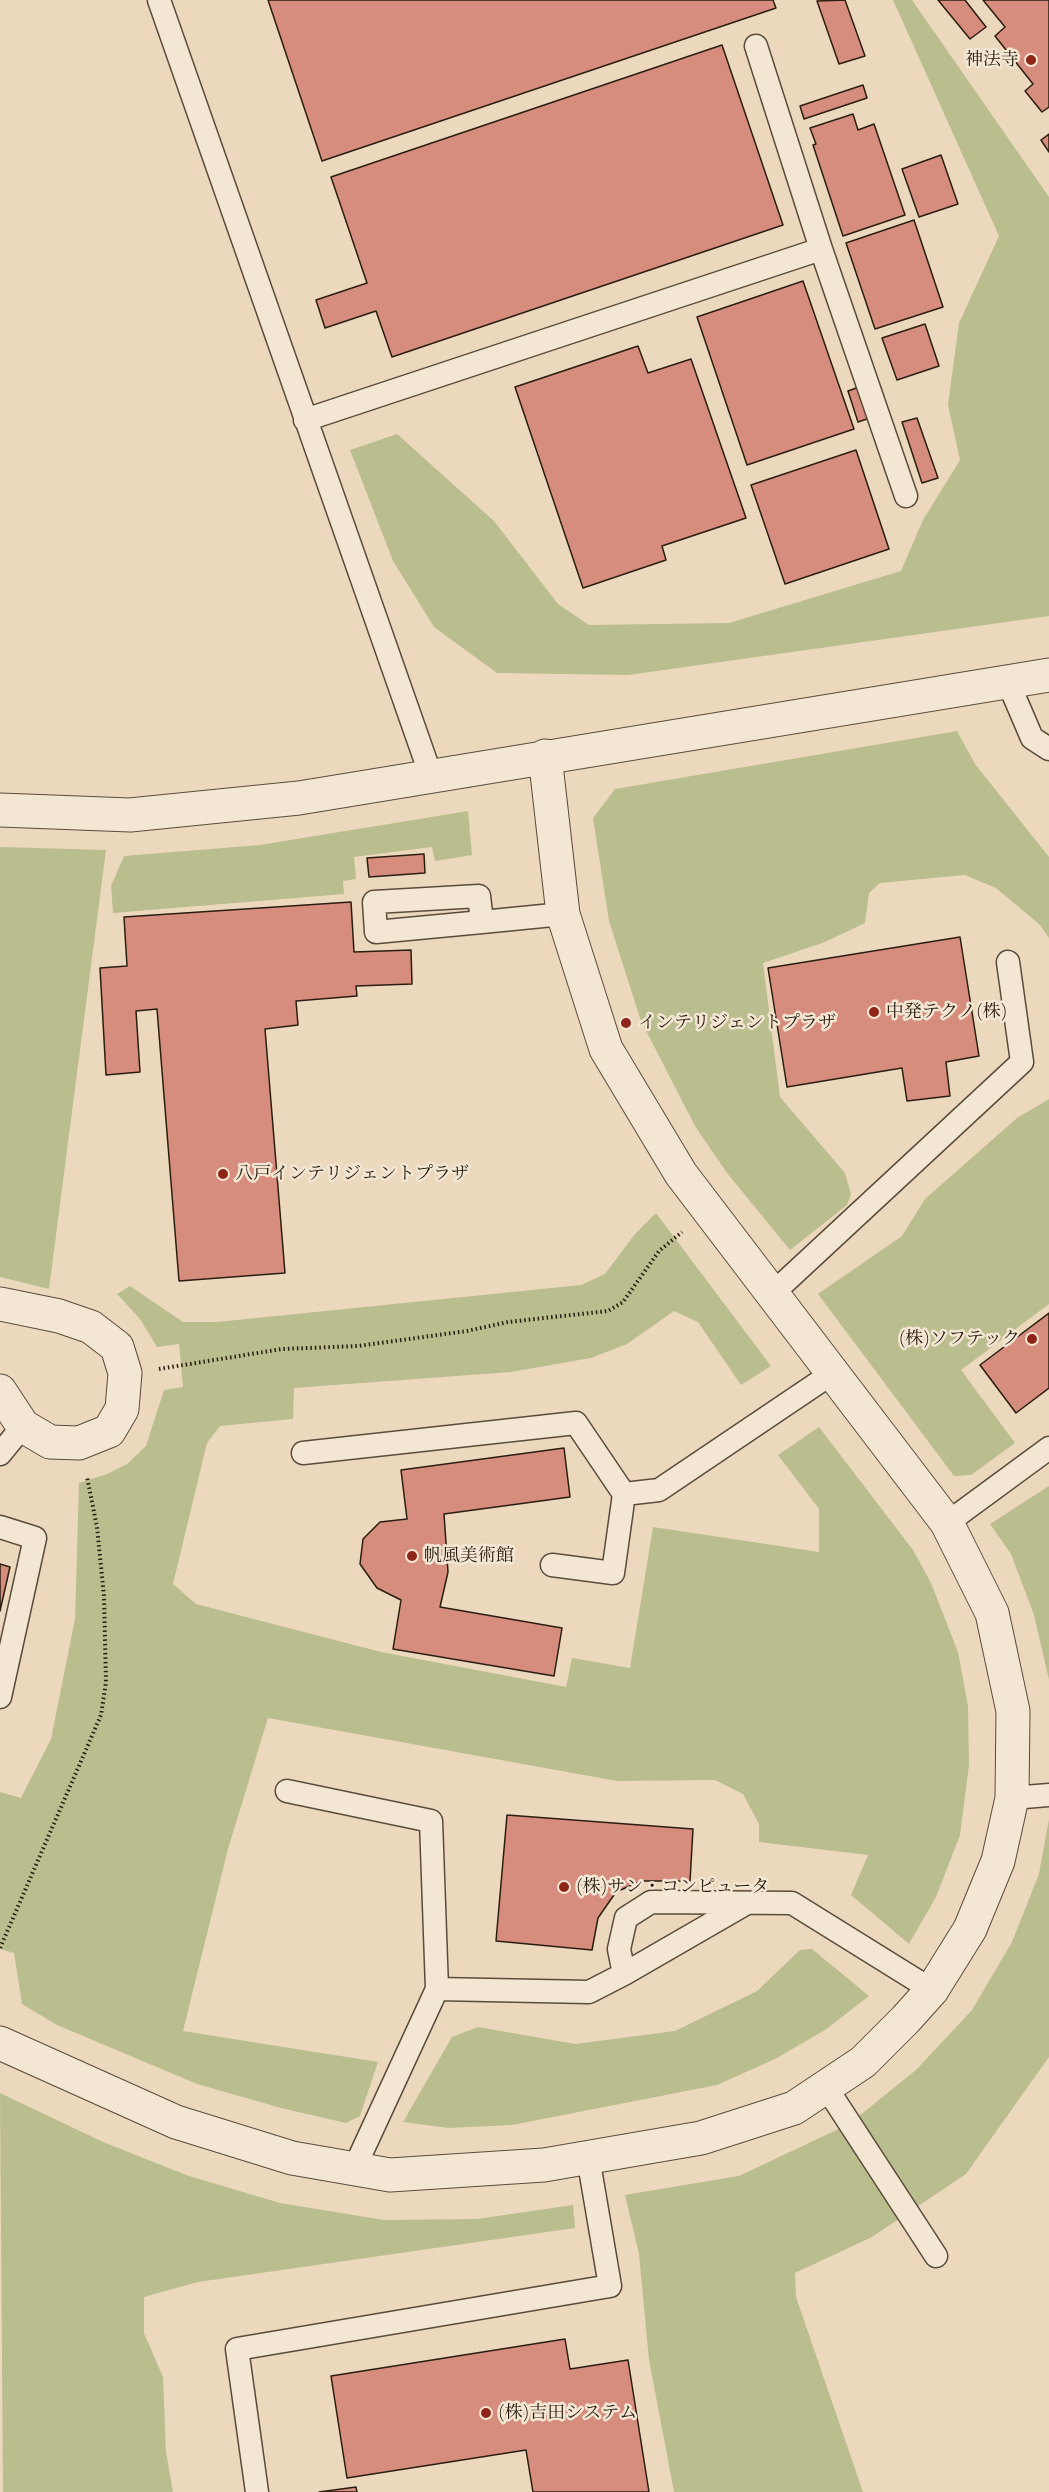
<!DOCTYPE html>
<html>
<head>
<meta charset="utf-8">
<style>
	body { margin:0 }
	canvas { display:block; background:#ecd8bc }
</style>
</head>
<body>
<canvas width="1049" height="2492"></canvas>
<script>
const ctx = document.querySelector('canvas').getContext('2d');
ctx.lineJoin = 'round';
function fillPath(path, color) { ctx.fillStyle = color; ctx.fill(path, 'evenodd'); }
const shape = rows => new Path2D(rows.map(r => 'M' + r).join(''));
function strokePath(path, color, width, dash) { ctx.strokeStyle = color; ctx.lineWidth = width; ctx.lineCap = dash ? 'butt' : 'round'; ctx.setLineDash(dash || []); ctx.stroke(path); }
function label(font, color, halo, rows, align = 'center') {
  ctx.font = font + ' "Old Standard TT","Noto Serif JP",serif'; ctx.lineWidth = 5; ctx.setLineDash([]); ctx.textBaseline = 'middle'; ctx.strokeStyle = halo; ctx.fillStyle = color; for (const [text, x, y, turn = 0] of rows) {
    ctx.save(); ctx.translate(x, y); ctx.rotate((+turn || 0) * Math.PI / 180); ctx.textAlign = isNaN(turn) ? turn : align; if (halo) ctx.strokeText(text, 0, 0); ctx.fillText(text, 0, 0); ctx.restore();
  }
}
const green = shape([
	[893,0,912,0,1049,197,1049,616,628,675,497,673,434,627,393,561,350,450,397,434,494,521,558,604,589,625,729,623,901,571,923,520,960,460,948,405,959,323,999,236],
	[957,731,975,764,1049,857,1049,938,1040,925,996,888,965,875,880,883,869,893,865,923,825,942,763,963,780,1097,845,1173,851,1194,847,1205,790,1250,727,1173,695,1126,641,1021,609,921,593,818,615,789],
	[468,811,472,855,435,861,432,847,354,857,356,879,343,881,344,894,113,913,111,886,124,856,260,845],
	[0,847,106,850,49,1289,0,1277],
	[1049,1099,1049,1304,961,1370,1015,1443,971,1475,954,1476,818,1294,902,1236,925,1199,1017,1118],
	[656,1213,771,1366,741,1385,698,1322,674,1311,627,1344,591,1358,511,1372,294,1388,293,1419,220,1426,207,1443,173,1584,196,1604,381,1652,566,1687,572,1658,630,1668,653,1527,819,1552,819,1509,778,1455,819,1427,913,1550,931,1583,958,1652,968,1706,969,1765,960,1835,936,1897,909,1944,851,1895,868,1855,759,1842,759,1824,743,1794,715,1780,617,1781,268,1718,228,1849,183,2031,378,2062,360,2116,346,2123,281,2108,197,2084,57,2025,22,2004,14,1953,0,1949,0,1792,21,1798,51,1739,75,1619,79,1483,107,1474,127,1464,146,1446,164,1390,183,1387,179,1344,157,1347,140,1319,117,1294,130,1286,183,1322,217,1322,581,1285,605,1274,635,1234],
	[1049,1486,1049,1680,1034,1615,1011,1554,990,1524],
	[1049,1819,1049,2057,966,2174,872,2237,795,2273,796,2297,863,2492,674,2492,649,2360,639,2254,625,2195,739,2176,849,2124,916,2070,972,2010,1012,1942,1039,1874],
	[812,1949,869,1996,825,2030,775,2059,717,2085,512,2125,449,2128,403,2122,452,2037,478,2027,575,2044,675,2031,757,1991,800,1950],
	[0,2093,103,2142,189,2176,280,2203,384,2220,477,2219,573,2205,575,2228,198,2282,144,2297,144,2333,163,2377,166,2452,173,2492,3,2492]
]);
const building = shape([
	[268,0,773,0,776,8,322,161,268,0],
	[845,0,865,56,839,64,817,1,845,0],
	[938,0,965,0,986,27,970,39,938,0],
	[983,0,1049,0,1049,107,1042,112,1025,91,1033,84,995,36,1005,27,983,0],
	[722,45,783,225,392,357,376,311,325,328,316,300,367,283,331,177,722,45],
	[863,85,867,98,804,119,800,106,863,85],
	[853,114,858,130,874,124,905,215,843,236,813,145,816,144,810,128,853,114],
	[1049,134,1049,152,1041,140,1049,134],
	[941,155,958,204,919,217,902,169,941,155],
	[914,220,943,307,875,329,846,243,914,220],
	[803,281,854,429,747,465,697,317,803,281],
	[925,324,939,366,897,380,882,338,925,324],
	[638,346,648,373,691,359,746,518,662,546,666,560,583,588,515,387,638,346],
	[859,387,870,418,858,422,848,391,859,387],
	[917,418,938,478,922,483,902,422,917,418],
	[856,450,889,549,785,584,751,485,856,450],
	[424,854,425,873,369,877,367,858,424,854],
	[351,902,354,952,411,950,412,984,356,986,357,996,296,1001,298,1025,265,1029,285,1273,179,1281,157,1009,136,1011,140,1072,106,1075,100,968,127,966,124,917,351,902],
	[960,937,979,1056,946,1062,950,1096,907,1101,902,1068,787,1087,768,968,960,937],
	[1049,1313,1049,1388,1016,1413,980,1365,1049,1313],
	[564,1448,570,1497,444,1514,448,1572,440,1607,562,1628,554,1676,393,1649,401,1600,377,1588,360,1564,363,1539,380,1522,407,1519,401,1470,564,1448],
	[0,1564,10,1567,0,1611,0,1564],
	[507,1815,693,1829,690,1881,641,1881,616,1892,598,1918,592,1950,496,1941,507,1815],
	[565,2339,570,2369,628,2360,649,2492,533,2492,526,2450,347,2478,331,2376,565,2339],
	[356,2487,357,2492,319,2492,356,2487]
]);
const path = shape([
	[159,1369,282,1349,358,1346,467,1331,508,1322,608,1311,623,1302,659,1251,682,1232],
	[0,1948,101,1715,106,1682,104,1596,97,1527,87,1477]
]);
const service = shape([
	[159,0,431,776],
	[756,46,821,249,906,496],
	[305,420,821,249],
	[1008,682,1032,738,1049,749],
	[482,922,479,896,374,902,376,932,482,922,563,914],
	[771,1295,1022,1062,1008,962],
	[303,1453,576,1423,624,1494],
	[0,1454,23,1426],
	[947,1523,1049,1448],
	[0,1527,35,1538,0,1697],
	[552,1565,613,1573,624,1494,659,1490,834,1372],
	[287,1791,431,1821,437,1989],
	[1012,1798,1049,1795],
	[624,1974,747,1903],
	[826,2087,936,2256],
	[354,2169,437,1989,589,1992,624,1974,619,1949,626,1918,651,1902,792,1903,932,1990],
	[257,2492,237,2349,610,2286,588,2157]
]);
const minor = shape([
	[0,1304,59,1316,91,1327,117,1347,125,1373,122,1409,109,1431,79,1443,50,1442,23,1426,0,1391],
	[0,2043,176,2122,292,2158,390,2175,544,2165,701,2138,794,2108,863,2062,906,2019,932,1990,970,1929,998,1861,1012,1798,1013,1711,992,1613,947,1523,681,1174,606,1049,563,914,545,756]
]);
const tertiary = shape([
	[0,810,130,815,299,798,1049,675]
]);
const markers = [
	[1031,60,6,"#8f2418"],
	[874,1012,6,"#8f2418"],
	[626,1023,6,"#8f2418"],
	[223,1174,6,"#8f2418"],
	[1032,1339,6,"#8f2418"],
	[412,1556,6,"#8f2418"],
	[564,1887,6,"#8f2418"],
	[486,2413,6,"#8f2418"]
];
const poiNames = [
	["神法寺",1019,60,"right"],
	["中発テクノ(株)",886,1012],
	["インテリジェントプラザ",638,1023],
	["八戸インテリジェントプラザ",235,1174],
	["(株)ソフテック",1020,1339,"right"],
	["帆風美術館",424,1556],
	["(株)サン・コンピュータ",576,1887],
	["(株)吉田システム",498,2413]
];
fillPath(green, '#babe8f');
fillPath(building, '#d78d7e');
strokePath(building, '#2a1e10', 1.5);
strokePath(service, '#5a4c3b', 25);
strokePath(minor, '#5a4c3b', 35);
strokePath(tertiary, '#5a4c3b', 35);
strokePath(path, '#2a1e10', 4, [1.5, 3]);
strokePath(service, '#f3e6d3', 22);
strokePath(minor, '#f3e6d3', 33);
strokePath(tertiary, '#f3e6d3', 33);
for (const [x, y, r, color] of markers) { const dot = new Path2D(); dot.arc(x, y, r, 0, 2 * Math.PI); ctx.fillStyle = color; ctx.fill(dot); strokePath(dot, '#f3e6d3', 2); }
label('18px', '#2a1e10', '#f3e6d3', poiNames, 'left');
</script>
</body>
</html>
